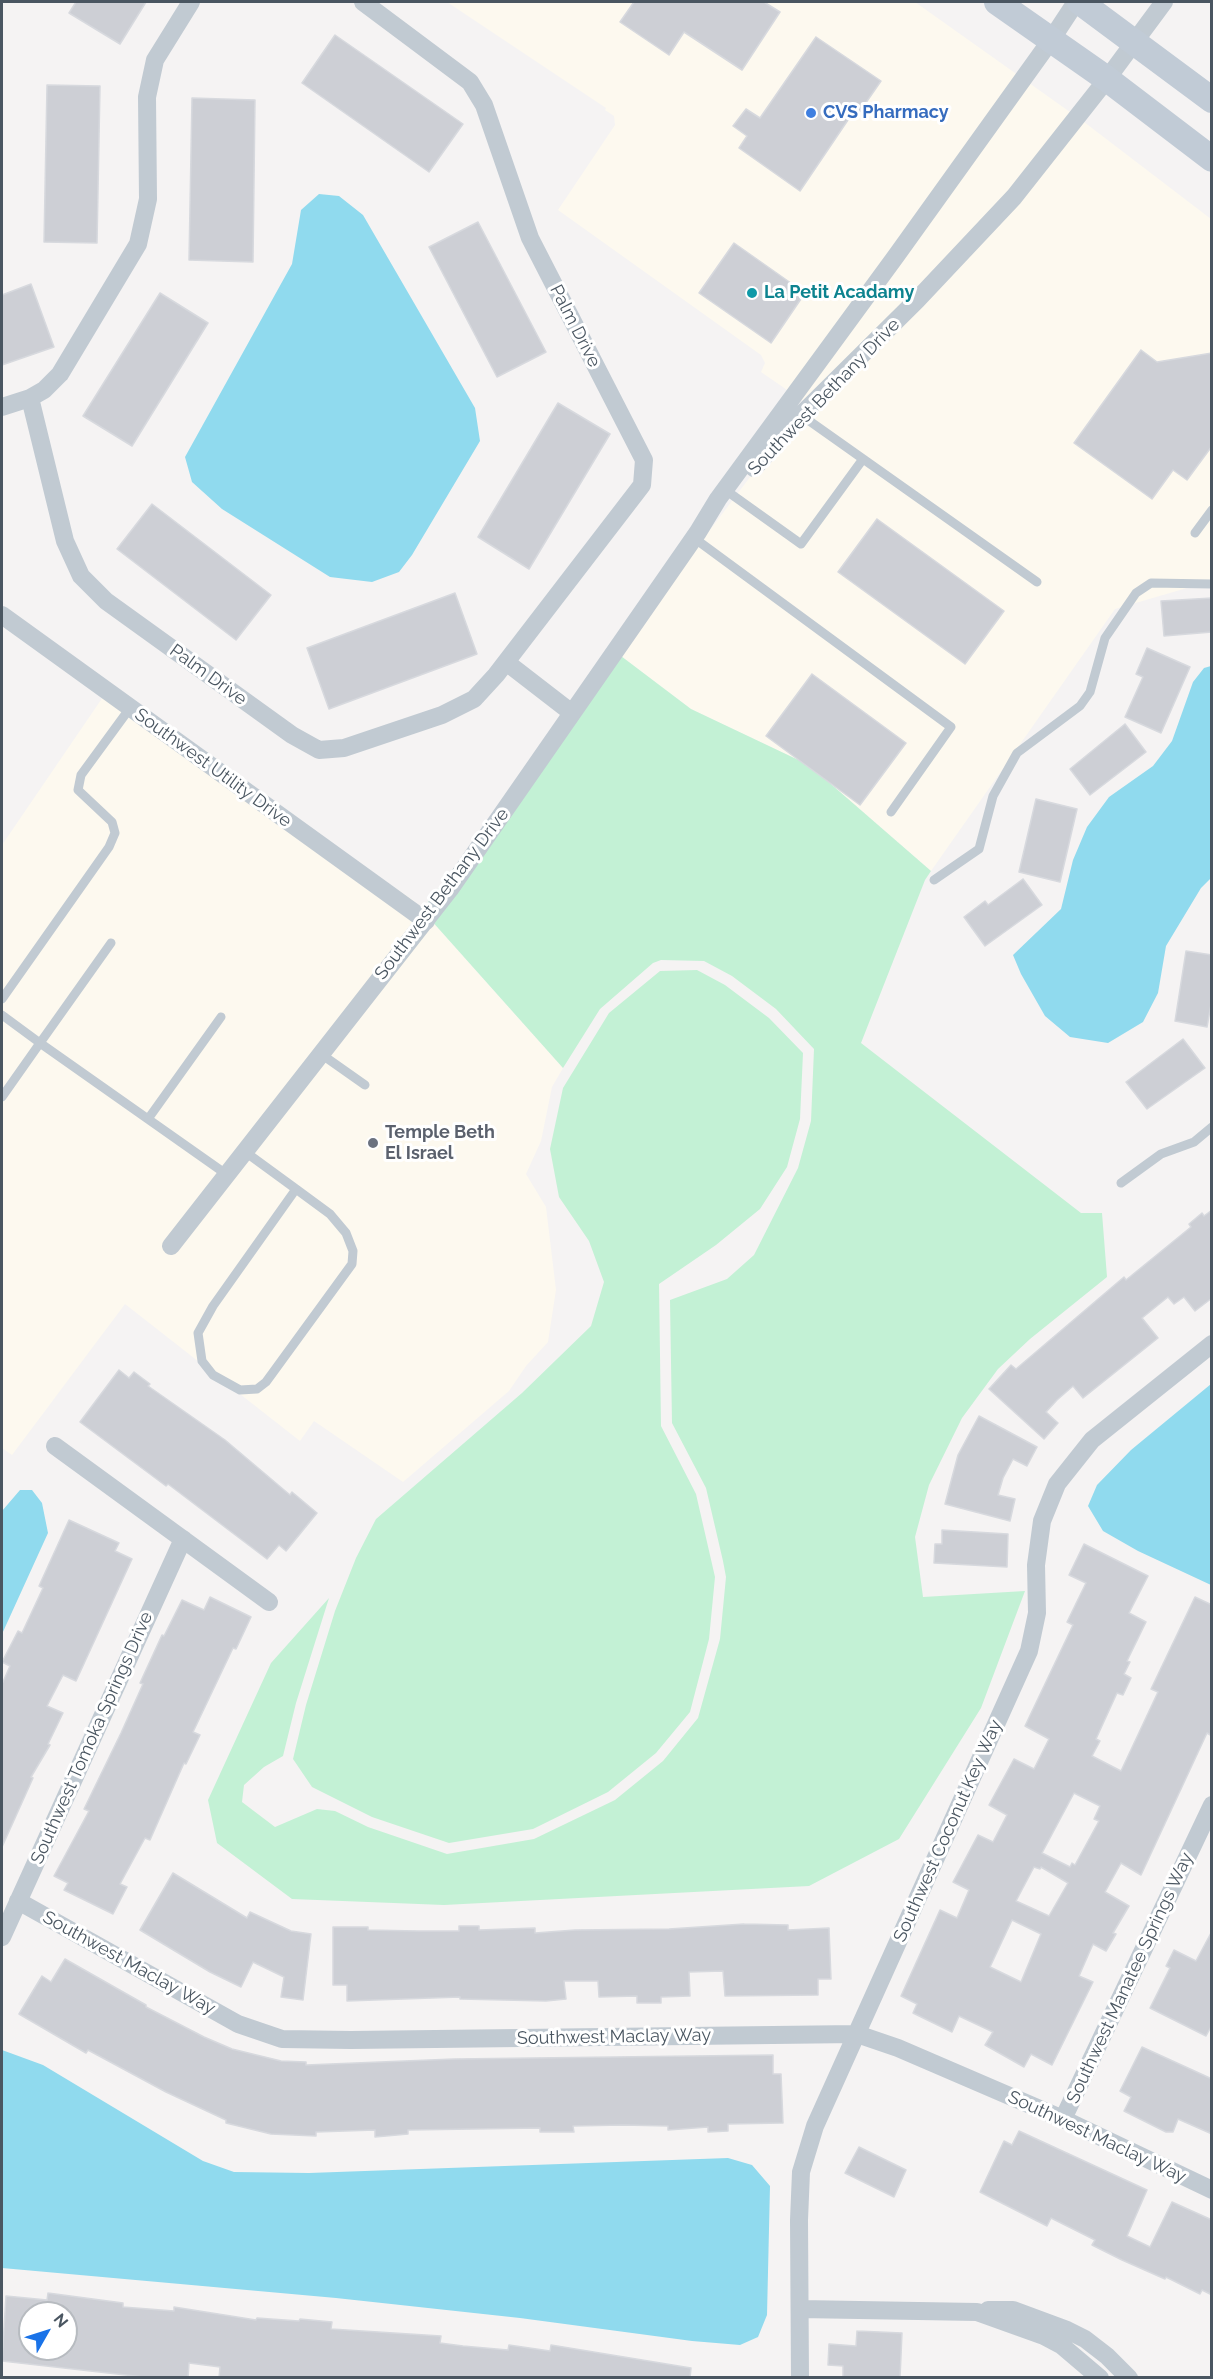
<!DOCTYPE html>
<html>
<head>
<meta charset="utf-8">
<style>
	body { margin:0 }
	#map { position:relative; width:1213px; height:2379px; overflow:hidden; background:#f5f3f3; font-family:Raleway,sans-serif }
	canvas { display:block }
	.frame { position:absolute; inset:0; border:3px solid #4a5661; pointer-events:none }
	.north { position:absolute; left:18px; top:2301px; width:60px; height:60px; box-sizing:border-box; background:#fff; border:2px solid #b7bbc0; border-radius:50%; rotate:51deg; font-size:16px; font-weight:700; line-height:24px; text-align:center; color:#4a5661 }
	.north::after { content:''; display:block; margin:auto; width:21px; height:27px; background:#1a73e8; clip-path:polygon(50% 0,100% 100%,50% 72%,0 100%) }
</style>
</head>
<body>
<div id="map">
<canvas width="1213" height="2379"></canvas>
<div class="frame"></div>
<div class="north">N</div>
</div>
<script>
const ctx = document.querySelector('canvas').getContext('2d');
ctx.lineJoin = 'round';
function fillPath(path, color) { ctx.fillStyle = color; ctx.fill(path, 'evenodd'); }
const shape = rows => new Path2D(rows.map(r => 'M' + r).join(''));
function strokePath(path, color, width, dash) { ctx.strokeStyle = color; ctx.lineWidth = width; ctx.lineCap = dash ? 'butt' : 'round'; ctx.setLineDash(dash || []); ctx.stroke(path); }
function label(font, color, halo, rows, align = 'center') {
  ctx.font = font + ' Raleway,sans-serif'; ctx.lineWidth = 6; ctx.setLineDash([]); ctx.textBaseline = 'middle'; ctx.strokeStyle = halo; ctx.fillStyle = color; for (const [text, x, y, turn = 0] of rows) {
    ctx.save(); ctx.translate(x, y); ctx.rotate((+turn || 0) * Math.PI / 180); ctx.textAlign = isNaN(turn) ? turn : align; if (halo) ctx.strokeText(text, 0, 0); ctx.fillText(text, 0, 0); ctx.restore();
  }
}
const commercial = shape([
	[447,2,915,2,1084,122,1211,219,1211,581,1115,609,931,871,809,765,691,709,617,653,806,403,761,372,765,363,761,355,558,210,615,125,614,116,605,110,606,108],
	[105,694,413,900,563,1068,552,1087,541,1141,526,1174,546,1207,556,1290,548,1342,526,1366,509,1391,403,1482,314,1421,300,1441,125,1304,12,1455,2,1448,2,845]
]);
const green = shape([
	[617,653,691,709,809,765,931,871,925,880,861,1043,1081,1213,1102,1213,1107,1277,1030,1339,998,1369,962,1418,929,1485,915,1537,923,1597,1025,1591,981,1708,899,1839,809,1886,444,1905,292,1899,217,1843,208,1800,271,1663,329,1598,296,1703,283,1756,264,1767,244,1785,242,1802,275,1827,317,1809,335,1811,368,1827,447,1854,534,1839,615,1800,663,1761,698,1718,720,1639,726,1577,723,1561,706,1488,672,1423,670,1300,727,1279,754,1255,798,1168,811,1121,814,1049,776,1009,732,976,704,961,661,960,653,963,600,1009,563,1068,422,910],
	[697,970,725,985,769,1018,803,1053,800,1119,787,1167,760,1209,716,1245,659,1284,661,1426,696,1494,715,1577,709,1639,690,1712,656,1753,608,1792,533,1829,449,1843,372,1817,312,1787,293,1759,306,1705,335,1611,356,1558,376,1519,522,1393,591,1326,604,1282,589,1241,559,1197,550,1149,563,1088,609,1013,660,971]
]);
const water = shape([
	[319,194,339,196,363,215,475,408,480,441,412,555,399,572,372,582,330,577,222,509,192,482,185,457,292,264,301,210],
	[1211,666,1211,878,1201,888,1166,946,1158,993,1143,1022,1108,1043,1070,1037,1045,1016,1021,974,1013,955,1061,909,1073,860,1087,827,1109,797,1153,766,1172,741,1193,682,1204,668],
	[1211,1384,1211,1585,1138,1551,1103,1531,1088,1506,1097,1485,1131,1450],
	[20,1490,32,1490,42,1503,48,1533,2,1634,2,1511],
	[2,2050,43,2065,203,2161,234,2172,309,2173,728,2158,752,2165,770,2186,767,2315,758,2337,740,2345,692,2341,520,2318,336,2298,2,2268]
]);
const building = shape([
	[76,2,146,2,120,44,69,13,76,2],
	[634,2,764,2,780,12,742,70,684,32,669,55,620,22,634,2],
	[335,35,463,124,429,172,302,83,335,35],
	[816,37,881,81,854,120,850,117,800,191,739,148,747,136,733,126,746,109,760,118,816,37],
	[47,85,100,86,97,243,44,242,47,85],
	[192,98,255,100,253,262,189,260,192,98],
	[478,222,546,352,497,377,429,247,478,222],
	[734,243,805,293,771,343,699,293,734,243],
	[31,284,54,347,2,365,2,295,31,284],
	[160,293,208,323,132,446,83,416,160,293],
	[1141,350,1157,362,1212,353,1212,446,1187,480,1173,470,1152,499,1074,443,1141,350],
	[558,403,610,434,529,569,478,537,558,403],
	[152,504,271,595,236,640,117,549,152,504],
	[877,519,1004,611,965,664,838,572,877,519],
	[455,593,477,654,329,709,307,648,455,593],
	[1212,598,1212,632,1164,636,1161,601,1212,598],
	[1147,648,1190,667,1161,733,1125,717,1143,677,1136,674,1147,648],
	[812,674,906,743,860,805,766,736,812,674],
	[1125,724,1146,752,1090,795,1070,769,1125,724],
	[1036,799,1077,809,1060,882,1019,872,1036,799],
	[1023,879,1042,905,985,946,964,917,985,901,988,905,1023,879],
	[1186,951,1212,955,1212,999,1207,1027,1175,1021,1186,951],
	[1183,1039,1205,1068,1147,1109,1126,1082,1183,1039],
	[1212,1210,1212,1298,1195,1311,1184,1297,1174,1304,1168,1297,1142,1318,1158,1338,1083,1398,1073,1386,1057,1400,1046,1412,1058,1423,1044,1439,989,1389,1011,1365,1016,1369,1124,1277,1126,1280,1191,1227,1189,1224,1202,1213,1204,1216,1212,1210],
	[119,1370,129,1378,134,1372,150,1384,148,1386,225,1440,290,1495,292,1492,317,1513,286,1551,279,1545,267,1559,168,1484,166,1486,80,1422,119,1370],
	[979,1416,1037,1447,1027,1466,1013,1459,1003,1478,998,1495,1015,1499,1010,1521,945,1504,958,1455,979,1416],
	[69,1520,119,1543,115,1551,132,1559,76,1681,63,1675,47,1706,63,1713,48,1744,50,1745,31,1777,33,1778,2,1847,2,1684,10,1666,2,1662,18,1631,22,1633,43,1588,39,1586,69,1520],
	[942,1530,1008,1534,1007,1567,934,1563,935,1544,942,1544,942,1530],
	[1084,1544,1148,1576,1129,1613,1146,1622,1127,1661,1130,1662,1124,1674,1131,1678,1123,1695,1117,1693,1096,1739,1100,1741,1092,1756,1121,1771,1158,1692,1151,1689,1195,1597,1212,1605,1212,1736,1207,1733,1141,1875,1121,1863,1105,1892,1129,1906,1113,1933,1116,1934,1106,1951,1093,1944,1079,1976,1093,1982,1052,2065,1031,2054,1024,2067,985,2045,993,2032,959,2016,952,2032,913,2013,917,2004,901,1996,940,1910,957,1918,969,1890,953,1882,978,1835,993,1842,1007,1815,989,1805,1014,1759,1034,1769,1049,1739,1025,1726,1073,1625,1067,1622,1086,1583,1069,1575,1084,1544],
	[1074,1793,1100,1806,1094,1819,1099,1821,1075,1865,1072,1863,1070,1867,1042,1853,1074,1793],
	[1034,1867,1040,1869,1041,1867,1068,1883,1049,1916,1016,1901,1034,1867],
	[1012,1920,1041,1934,1021,1982,990,1967,1012,1920],
	[210,1597,251,1617,236,1649,233,1648,193,1732,200,1735,186,1764,184,1763,150,1840,145,1838,120,1884,127,1887,113,1914,64,1890,68,1883,54,1876,89,1811,84,1809,121,1733,143,1684,140,1683,162,1635,164,1636,182,1600,204,1610,210,1597],
	[173,1873,247,1918,250,1912,291,1931,311,1934,303,2000,281,1997,284,1977,253,1962,241,1987,210,1972,140,1930,173,1873],
	[744,1924,788,1925,788,1930,829,1928,831,1979,818,1979,818,1995,725,1996,723,1971,689,1972,690,1996,661,1997,661,2003,637,2003,637,1996,599,1997,598,1981,564,1981,566,1999,546,2001,460,1999,460,1997,347,2001,347,1985,333,1985,333,1927,368,1927,368,1930,418,1931,459,1931,459,1926,479,1926,479,1930,535,1928,535,1933,575,1930,669,1929,744,1924],
	[1212,1931,1212,2025,1206,2036,1150,2008,1170,1968,1166,1966,1174,1950,1196,1961,1212,1931],
	[65,1959,146,2005,146,2007,204,2037,232,2049,281,2061,306,2062,306,2065,454,2059,773,2055,773,2074,781,2074,783,2123,728,2124,728,2131,708,2132,708,2127,668,2130,668,2126,623,2125,573,2126,574,2132,540,2132,540,2128,408,2130,408,2134,375,2137,375,2130,316,2132,316,2136,271,2134,226,2123,226,2120,166,2092,88,2050,86,2053,19,2014,42,1976,51,1982,65,1959],
	[1142,2047,1212,2079,1212,2134,1178,2119,1173,2132,1166,2132,1124,2111,1131,2097,1120,2091,1142,2047],
	[1019,2131,1147,2190,1127,2236,1150,2247,1172,2202,1212,2220,1212,2295,1202,2290,1200,2294,1166,2277,1165,2279,1122,2260,1092,2245,1095,2240,1051,2218,1047,2226,980,2192,1004,2141,1012,2145,1019,2131],
	[859,2147,906,2170,894,2197,845,2173,859,2147],
	[48,2293,123,2303,123,2307,174,2311,174,2307,256,2320,257,2318,299,2321,300,2319,332,2322,331,2329,441,2336,440,2343,463,2346,508,2350,509,2345,550,2351,551,2345,691,2368,690,2378,219,2378,220,2367,189,2363,188,2378,152,2378,2,2361,6,2296,47,2300,48,2293],
	[30,2313,66,2313,66,2349,30,2349,30,2313],
	[857,2331,902,2333,900,2378,843,2378,843,2366,828,2365,829,2344,856,2346,857,2331]
]);
const service = shape([
	[801,415,1037,582],
	[731,494,801,544,863,459],
	[1195,533,1212,510],
	[694,538,951,727,891,812],
	[934,880,979,849,993,796,1017,753,1080,706,1090,692,1105,638,1136,593,1151,583,1212,584],
	[2,999,109,847,115,833,112,822,78,790,81,775,130,708],
	[2,1015,40,1043,111,943],
	[321,1054,365,1085],
	[2,1097,40,1043,226,1174],
	[148,1119,221,1017],
	[244,1151,296,1189,330,1214,346,1233,353,1251,352,1264,266,1382,257,1389,240,1390,213,1375,202,1361,198,1333,213,1306,296,1189],
	[1121,1183,1161,1154,1194,1142,1212,1127]
]);
const minor = shape([
	[30,398,65,541,81,576,106,601,292,735,319,750,344,748,442,715,474,699,496,675,642,485,644,460,530,238,484,105,470,82,363,2],
	[2,407,30,398,44,390,60,374,138,244,148,199,147,97,155,60,191,2],
	[754,468,801,415,917,300,1014,197,1107,79,1164,2],
	[2,615,426,921],
	[506,662,572,713],
	[171,1246,450,889,698,532,718,499,896,256,1051,40,1076,2],
	[55,1446,269,1602],
	[18,1901,238,2024,282,2039,351,2040,857,2034,898,2048,1063,2119,1212,2190],
	[2,1937,183,1539],
	[1063,2119,1212,1805],
	[800,2309,977,2312,1044,2336,1061,2345,1100,2378],
	[988,2310,1013,2310,1067,2330,1085,2339,1107,2356,1129,2378],
	[800,2378,799,2220,801,2172,815,2126,1029,1651,1037,1613,1036,1565,1042,1521,1057,1484,1092,1440,1212,1344]
]);
const secondary = shape([
	[997,2,1107,79,1212,159],
	[1080,2,1212,100]
]);
const markers = [
	[811,113,6,"#3f7fe0"],
	[752,293,6,"#0f9aa8"],
	[373,1143,6,"#6b7280"]
];
const shopNames = [
	["CVS Pharmacy",823,113]
];
const cultureNames = [
	["La Petit Acadamy",764,293]
];
const streetNames = [
	["Palm Drive",575,326,63],
	["Southwest Bethany Drive",824,397,-46],
	["Palm Drive",208,675,36],
	["Southwest Utility Drive",213,768,36],
	["Southwest Bethany Drive",442,894,-53],
	["Southwest Tomoka Springs Drive",92,1738,-66],
	["Southwest Coconut Key Way",948,1831,-66],
	["Southwest Maclay Way",129,1963,29],
	["Southwest Manatee Springs Way",1130,1978,-65],
	["Southwest Maclay Way",614,2037,-1],
	["Southwest Maclay Way",1097,2137,25]
];
const worshipNames = [
	["Temple Beth",385,1133],
	["El Israel",385,1154]
];
fillPath(commercial, '#fdf9ef');
fillPath(green, '#c3f1d5');
fillPath(water, '#90daee');
fillPath(building, '#cdcfd5');
strokePath(building, '#d7d9de', 1.5);
strokePath(service, '#c1cad2', 9);
strokePath(minor, '#c1cad2', 18);
strokePath(secondary, '#c1cbd6', 26);
for (const [x, y, r, color] of markers) { const dot = new Path2D(); dot.arc(x, y, r, 0, 2 * Math.PI); ctx.fillStyle = color; ctx.fill(dot); strokePath(dot, '#fff', 2); }
label('bold 18px', '#366cbe', '#fff', shopNames, 'left');
label('bold 18px', '#0d838f', '#fff', cultureNames, 'left');
label('18px', '#4a5661', '#fff', streetNames);
label('bold 18px', '#5b616d', '#fff', worshipNames, 'left');
</script>
</body>
</html>
